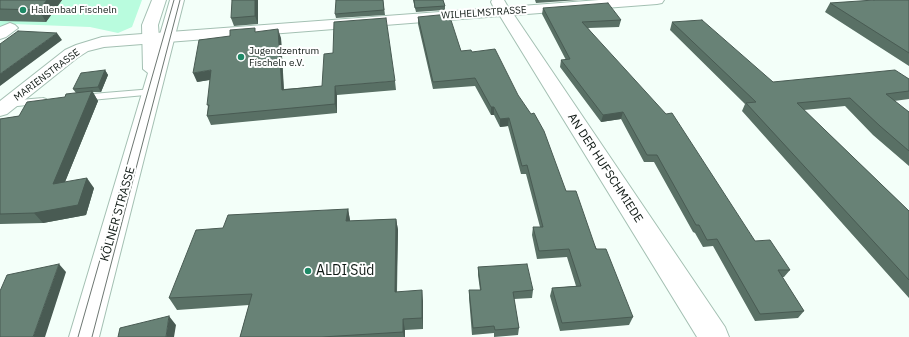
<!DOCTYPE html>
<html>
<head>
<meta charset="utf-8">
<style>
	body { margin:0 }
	canvas { display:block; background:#f3fff9 }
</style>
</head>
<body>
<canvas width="909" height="337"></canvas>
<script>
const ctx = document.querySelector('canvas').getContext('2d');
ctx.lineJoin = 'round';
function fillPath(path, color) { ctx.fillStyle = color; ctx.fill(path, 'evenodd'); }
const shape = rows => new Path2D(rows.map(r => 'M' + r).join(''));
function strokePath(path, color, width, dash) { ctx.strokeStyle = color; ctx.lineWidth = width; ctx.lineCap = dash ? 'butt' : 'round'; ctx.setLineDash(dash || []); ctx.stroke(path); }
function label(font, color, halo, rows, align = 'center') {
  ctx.font = font + ' "IBM Plex Sans",sans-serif'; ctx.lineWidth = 4; ctx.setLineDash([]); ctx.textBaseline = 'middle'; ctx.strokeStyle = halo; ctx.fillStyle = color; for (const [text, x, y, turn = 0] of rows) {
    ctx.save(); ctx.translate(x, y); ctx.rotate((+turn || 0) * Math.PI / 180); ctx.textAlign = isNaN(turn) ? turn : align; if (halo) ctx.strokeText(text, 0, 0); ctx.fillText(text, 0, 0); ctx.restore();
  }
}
const green = shape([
	[0,0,142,0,132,27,118,33,90,27,13,24,0,31]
]);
const service = shape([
	[153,89,156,90,156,94,80,101,75,98,80,95,153,89],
	[43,98,46,99,48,101,46,103,8,107,3,104,8,101,43,98]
]);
const minor = shape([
	[492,0,504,0,508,7,599,0,664,0,662,3,657,4,514,15,725,327,729,337,697,337,500,16,104,47,88,51,77,58,7,114,0,116,0,101,65,50,76,45,102,37,494,8,491,2,492,0],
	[10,23,15,25,18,28,6,37,0,39,0,27,10,23]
]);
const secondary = shape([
	[152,0,166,0,158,25,159,38,170,0,184,0,99,337,69,337,148,73,143,69,142,25,152,0]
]);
const tram = shape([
	[78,337,174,0],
	[92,337,180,0]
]);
const wall = shape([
	[0,0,62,0,46,22,0,21],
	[258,0,258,24,234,26,231,18],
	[383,0,385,15,336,18,335,14],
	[413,0,443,0,445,6,445,10,416,12],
	[535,0,579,0,536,3],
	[909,0,909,66,825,12,830,3],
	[543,8,621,20,619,27,588,28,755,241,790,270,784,277,782,277,804,311,798,318,755,321,713,246,703,247,695,233,693,232,654,162,644,162,621,119,601,122,560,67,561,60,566,60,542,14],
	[418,17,461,51,566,191,633,317,629,325,560,331,550,296,552,288,576,286,567,257,537,259,532,235,533,227,540,227,526,174,521,174,508,126,500,127,494,115,491,115,475,86,433,89,418,24],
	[672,22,773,82,909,79,909,99,894,101,909,112,909,166,873,135,845,106,804,110,909,211,909,298,742,111,745,104,670,30],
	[257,32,281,38,284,89,395,81,396,90,337,95,337,113,211,125,207,116,210,80,197,82],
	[105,70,108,75,101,92,93,92,98,101,65,182,94,188,86,215,43,223,0,224,0,119,19,116,76,93,73,89],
	[348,209,350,221,396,219,398,230,397,292,423,301,423,329,405,330,405,337,240,337,249,305,177,310,169,298,223,228],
	[478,267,533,290,532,298,514,299,519,328,518,335,494,337,494,333,472,335,469,298,469,290,480,290,478,275]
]);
const shadedWall = shape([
	[47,0,62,0,46,22,39,10],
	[255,0,258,0,258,24,255,16],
	[278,29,281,38,284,98,282,90],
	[57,33,62,40,0,86,0,74],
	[105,70,108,75,101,92,98,87],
	[211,70,214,79,197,82,193,73],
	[335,86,337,95,337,113,335,104],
	[92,91,98,101,60,194,53,184],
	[491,107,494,107,494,115,491,115],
	[623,112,621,119,601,122,603,115],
	[509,118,508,126,500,127,500,119],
	[87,178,94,188,86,215,43,223,34,213],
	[348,209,350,220,349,233,346,221],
	[396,219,398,230,396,303,395,292],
	[59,264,66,272,45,337,33,337],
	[422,290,423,301,423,329,422,318],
	[169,316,176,325,174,337,166,337],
	[403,319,405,330,405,337,404,337,403,332]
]);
const building = shape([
	[0,0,47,0,39,10,0,9,0,0],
	[232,0,255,0,255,16,231,18,232,0],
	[336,0,383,0,384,10,335,14,336,0],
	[414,0,443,0,445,6,415,8,414,0],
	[874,0,909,0,909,53,830,3,874,0],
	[608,3,621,20,582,22,666,114,672,113,755,241,770,240,790,270,778,270,804,311,760,314,717,239,707,240,699,225,696,225,657,155,647,155,623,112,603,115,561,60,570,59,543,8,608,3],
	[449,14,461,51,471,50,472,52,495,49,518,95,531,114,534,113,544,131,566,191,576,191,596,249,606,249,633,317,562,323,552,288,581,286,569,249,539,251,533,227,543,227,527,165,522,166,509,118,500,119,494,107,491,107,475,78,433,82,418,17,449,14],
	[386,18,395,81,335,86,335,104,207,116,209,105,207,105,211,70,193,73,199,40,230,36,230,30,255,28,255,32,278,29,282,90,322,86,324,54,333,53,334,22,386,18],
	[702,20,773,82,895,70,909,79,909,91,886,94,909,112,909,151,880,126,850,98,797,103,909,211,909,280,746,103,756,102,672,22,702,20],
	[18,31,57,33,0,74,0,44,18,31],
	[105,70,98,87,73,89,81,73,105,70],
	[92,91,53,184,87,178,78,205,34,213,0,214,0,119,19,116,27,102,65,97,66,94,92,91],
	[348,209,346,221,396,219,395,292,422,290,422,318,403,319,403,332,322,337,240,337,252,294,169,298,196,230,223,228,228,215,348,209],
	[59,264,33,337,0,337,0,291,7,275,59,264],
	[527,264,533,290,513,292,519,328,495,330,494,326,473,328,469,290,481,290,478,267,527,264],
	[169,316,166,337,118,337,120,328,169,316]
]);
const markers = [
	[23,10,4,"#1e8966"],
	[241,57,4,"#1e8966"],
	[308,271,4,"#1e8966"]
];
const farPoinames = [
	["Hallenbad Fischeln",31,10],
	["Jugendzentrum",249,51],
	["Fischeln e.V.",249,63]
];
const farStreetnames = [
	["WILHELMSTRASSE",484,13,-4],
	["MARIENSTRASSE",47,75,-37]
];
const streetNames = [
	["AN DER HUFSCHMIEDE",605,168,57],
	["KÖLNER STRASSE",118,214,-74]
];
const nearPoinames = [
	["ALDI Süd",316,271]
];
fillPath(green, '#b9fcde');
strokePath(service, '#a4c0b3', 2);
strokePath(minor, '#a4c0b3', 2);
strokePath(secondary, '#a4c0b3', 2);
fillPath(service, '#fff');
fillPath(minor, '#fff');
fillPath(secondary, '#fff');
strokePath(tram, '#6d7772', 1);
fillPath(wall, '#597065');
fillPath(shadedWall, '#495b53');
fillPath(building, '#688276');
strokePath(building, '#495b53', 1);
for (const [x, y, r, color] of markers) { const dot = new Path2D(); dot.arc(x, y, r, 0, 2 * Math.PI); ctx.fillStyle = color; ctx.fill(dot); strokePath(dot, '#fff', 1.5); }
label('10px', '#101a15', '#fff', farPoinames, 'left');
label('10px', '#101a15', '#fff', farStreetnames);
label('12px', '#101a15', '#fff', streetNames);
label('14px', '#101a15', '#fff', nearPoinames, 'left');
</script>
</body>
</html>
